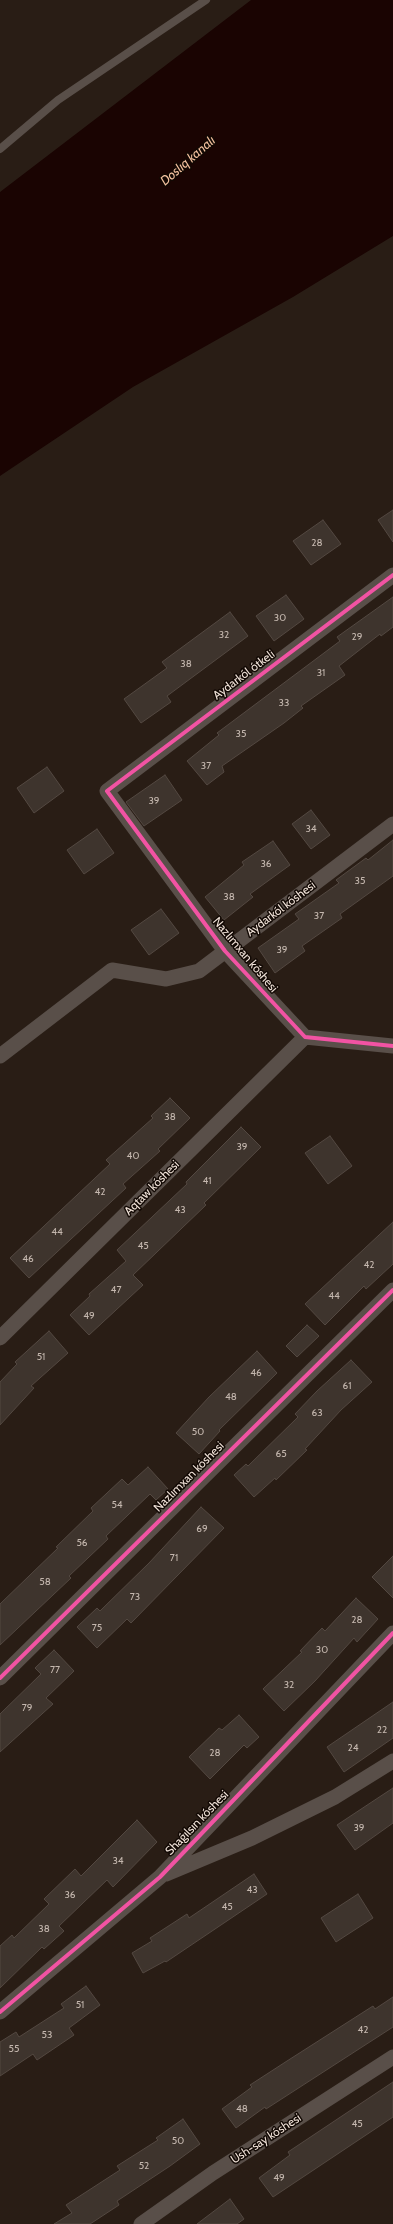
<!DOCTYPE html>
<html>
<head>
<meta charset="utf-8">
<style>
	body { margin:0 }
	canvas { display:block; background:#291d15 }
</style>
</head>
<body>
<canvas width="393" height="2224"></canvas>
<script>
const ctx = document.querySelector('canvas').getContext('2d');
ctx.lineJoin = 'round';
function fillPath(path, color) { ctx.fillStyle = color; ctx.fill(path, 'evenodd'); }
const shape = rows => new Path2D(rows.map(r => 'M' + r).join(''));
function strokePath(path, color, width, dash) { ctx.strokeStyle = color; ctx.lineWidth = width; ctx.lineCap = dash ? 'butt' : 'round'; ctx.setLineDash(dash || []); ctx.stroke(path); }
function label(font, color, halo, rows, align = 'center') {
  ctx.font = font + ' Cabin,sans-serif'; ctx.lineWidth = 3; ctx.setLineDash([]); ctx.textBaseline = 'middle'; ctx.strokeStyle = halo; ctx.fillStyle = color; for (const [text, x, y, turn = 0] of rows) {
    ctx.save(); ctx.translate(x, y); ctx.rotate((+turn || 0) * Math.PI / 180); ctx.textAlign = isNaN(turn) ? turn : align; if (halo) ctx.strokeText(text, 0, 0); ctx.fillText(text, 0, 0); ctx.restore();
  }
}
const water = shape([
	[251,0,393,0,393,236,293,297,133,387,0,476,0,192]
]);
const building = shape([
	[393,510,393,542,378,520,393,510],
	[323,520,341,544,311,565,293,541,323,520],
	[286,595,304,619,274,641,256,616,286,595],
	[393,597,393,627,381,636,380,634,339,666,345,675,301,706,303,708,284,723,222,766,224,772,207,785,187,761,219,735,217,733,340,641,337,637,393,597],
	[230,612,248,636,167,696,171,702,141,723,124,699,167,668,162,662,230,612],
	[47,767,64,791,34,813,17,788,47,767],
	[165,775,182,800,144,826,126,802,165,775],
	[311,810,330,835,311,849,292,824,311,810],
	[97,829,114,853,84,874,67,850,97,829],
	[393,840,393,876,340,914,342,918,302,946,305,951,275,973,258,948,299,919,295,914,339,883,336,880,366,858,368,860,393,840],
	[273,841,290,865,250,894,253,897,224,920,205,897,244,865,242,862,273,841],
	[161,909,179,933,149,955,131,930,161,909],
	[170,1098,190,1118,158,1149,160,1151,123,1184,126,1188,29,1278,10,1258,110,1164,106,1160,153,1118,151,1116,170,1098],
	[241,1127,261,1147,204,1203,206,1205,133,1275,143,1285,89,1335,70,1315,90,1296,89,1294,126,1261,117,1250,187,1184,186,1182,241,1127],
	[330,1136,352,1166,328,1184,305,1153,330,1136],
	[393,1222,393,1264,366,1289,364,1286,325,1325,305,1304,393,1222],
	[307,1325,319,1336,297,1357,286,1346,307,1325],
	[49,1331,68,1353,31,1386,34,1388,0,1425,0,1382,17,1364,15,1362,49,1331],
	[257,1351,277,1373,219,1430,220,1431,199,1454,176,1433,209,1397,257,1351],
	[351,1360,372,1382,341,1410,305,1449,307,1450,276,1480,275,1478,254,1497,234,1475,246,1464,248,1466,298,1417,295,1414,317,1391,351,1360],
	[148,1467,168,1489,156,1500,150,1494,106,1536,108,1539,69,1576,71,1578,0,1645,0,1604,58,1548,56,1547,93,1511,91,1508,122,1479,128,1485,148,1467],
	[201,1507,224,1528,131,1623,127,1619,97,1648,77,1627,97,1608,100,1611,149,1563,201,1507],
	[393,1556,393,1598,372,1577,393,1556],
	[356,1598,378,1619,357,1642,354,1638,315,1681,284,1711,263,1689,302,1652,300,1651,322,1628,325,1631,356,1598],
	[54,1650,74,1671,46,1698,53,1704,0,1752,0,1714,41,1674,35,1668,54,1650],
	[393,1702,393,1738,344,1772,327,1747,393,1702],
	[239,1715,259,1737,247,1748,244,1745,210,1779,189,1757,219,1728,222,1730,239,1715],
	[393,1788,393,1823,355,1850,337,1825,393,1788],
	[137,1820,157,1842,113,1887,107,1880,59,1926,64,1931,44,1949,42,1947,0,1988,0,1946,12,1935,14,1938,49,1904,44,1899,75,1869,81,1876,137,1820],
	[254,1874,267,1894,166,1962,165,1961,143,1973,132,1953,152,1941,150,1938,187,1914,189,1918,254,1874],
	[358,1894,373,1918,336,1942,321,1918,358,1894],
	[86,1986,100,2005,69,2028,74,2035,37,2060,33,2054,0,2076,0,2042,16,2032,19,2037,64,2008,61,2004,86,1986],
	[393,1997,393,2027,266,2109,265,2107,236,2128,222,2109,252,2087,250,2085,287,2061,373,2006,375,2009,393,1997],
	[393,2082,393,2117,273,2197,259,2178,290,2155,288,2152,393,2082],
	[183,2119,200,2144,170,2166,117,2201,119,2205,90,2224,54,2224,72,2213,66,2205,120,2170,117,2166,158,2140,156,2138,183,2119],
	[230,2199,244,2219,237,2224,197,2224,230,2199]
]);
const lane = shape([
	[0,149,58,100,206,0]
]);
const street = shape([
	[393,575,107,791,225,951,305,1037,393,1046],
	[0,1056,112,970,166,979,199,971,393,824],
	[0,1338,305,1037],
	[0,1678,393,1290],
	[166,1874,252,1838,335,1797,393,1761],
	[0,2012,160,1877,393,1633],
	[141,2224,213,2173,393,2057]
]);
const cycleway = shape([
	[393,575,107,791,225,951,305,1037,393,1046],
	[0,1678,393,1290],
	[0,2012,160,1877,393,1633]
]);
const numberNames = [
	["28",317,543],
	["30",280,618],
	["32",224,635],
	["29",357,637],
	["38",186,664],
	["31",321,673],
	["33",284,703],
	["35",241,734],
	["37",206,766],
	["39",154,801],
	["34",311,829],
	["36",266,864],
	["35",360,881],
	["38",229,897],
	["37",319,916],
	["39",282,950],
	["38",170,1117],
	["39",242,1147],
	["40",133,1156],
	["41",207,1181],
	["42",100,1192],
	["43",180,1210],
	["44",57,1232],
	["45",143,1246],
	["46",28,1259],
	["42",369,1265],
	["47",116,1290],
	["44",334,1296],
	["49",89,1316],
	["51",41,1357],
	["46",256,1373],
	["61",347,1386],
	["48",231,1397],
	["63",317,1413],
	["50",198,1432],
	["65",281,1454],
	["54",117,1505],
	["69",202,1529],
	["56",82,1543],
	["71",174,1558],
	["58",45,1582],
	["73",135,1597],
	["28",357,1620],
	["75",97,1628],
	["30",322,1650],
	["77",55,1670],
	["32",289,1685],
	["79",27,1708],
	["22",382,1730],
	["24",353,1748],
	["28",215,1753],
	["39",359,1828],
	["34",118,1861],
	["43",252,1890],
	["36",70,1895],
	["45",227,1907],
	["38",44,1929],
	["51",80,2005],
	["42",363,2030],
	["53",47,2035],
	["55",14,2049],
	["48",242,2109],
	["45",357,2124],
	["50",178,2141],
	["52",144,2166],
	["49",279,2178]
];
const streetNames = [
	["Aydarkól ótkeli",244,675,-37],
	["Aydarkól kóshesi",281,909,-37],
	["Nazlımxan kóshesi",245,955,50],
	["Aqtaw kóshesi",152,1188,-45],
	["Nazlımxan kóshesi",189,1477,-45],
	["Shaǵılsın kóshesi",197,1823,-46],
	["Ush-say kóshesi",266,2139,-33]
];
const waterNames = [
	["Doslıq kanalı",188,161,-41]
];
fillPath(water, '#1a0402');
fillPath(building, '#3e342d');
strokePath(building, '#534841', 1);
strokePath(lane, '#594f49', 8);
strokePath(street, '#594f49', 15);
strokePath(cycleway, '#f153a3', 4);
label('10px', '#c4b7ae', null, numberNames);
label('12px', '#f1e3d9', '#120904', streetNames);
label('italic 13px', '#f4c19f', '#120904', waterNames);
</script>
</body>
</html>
